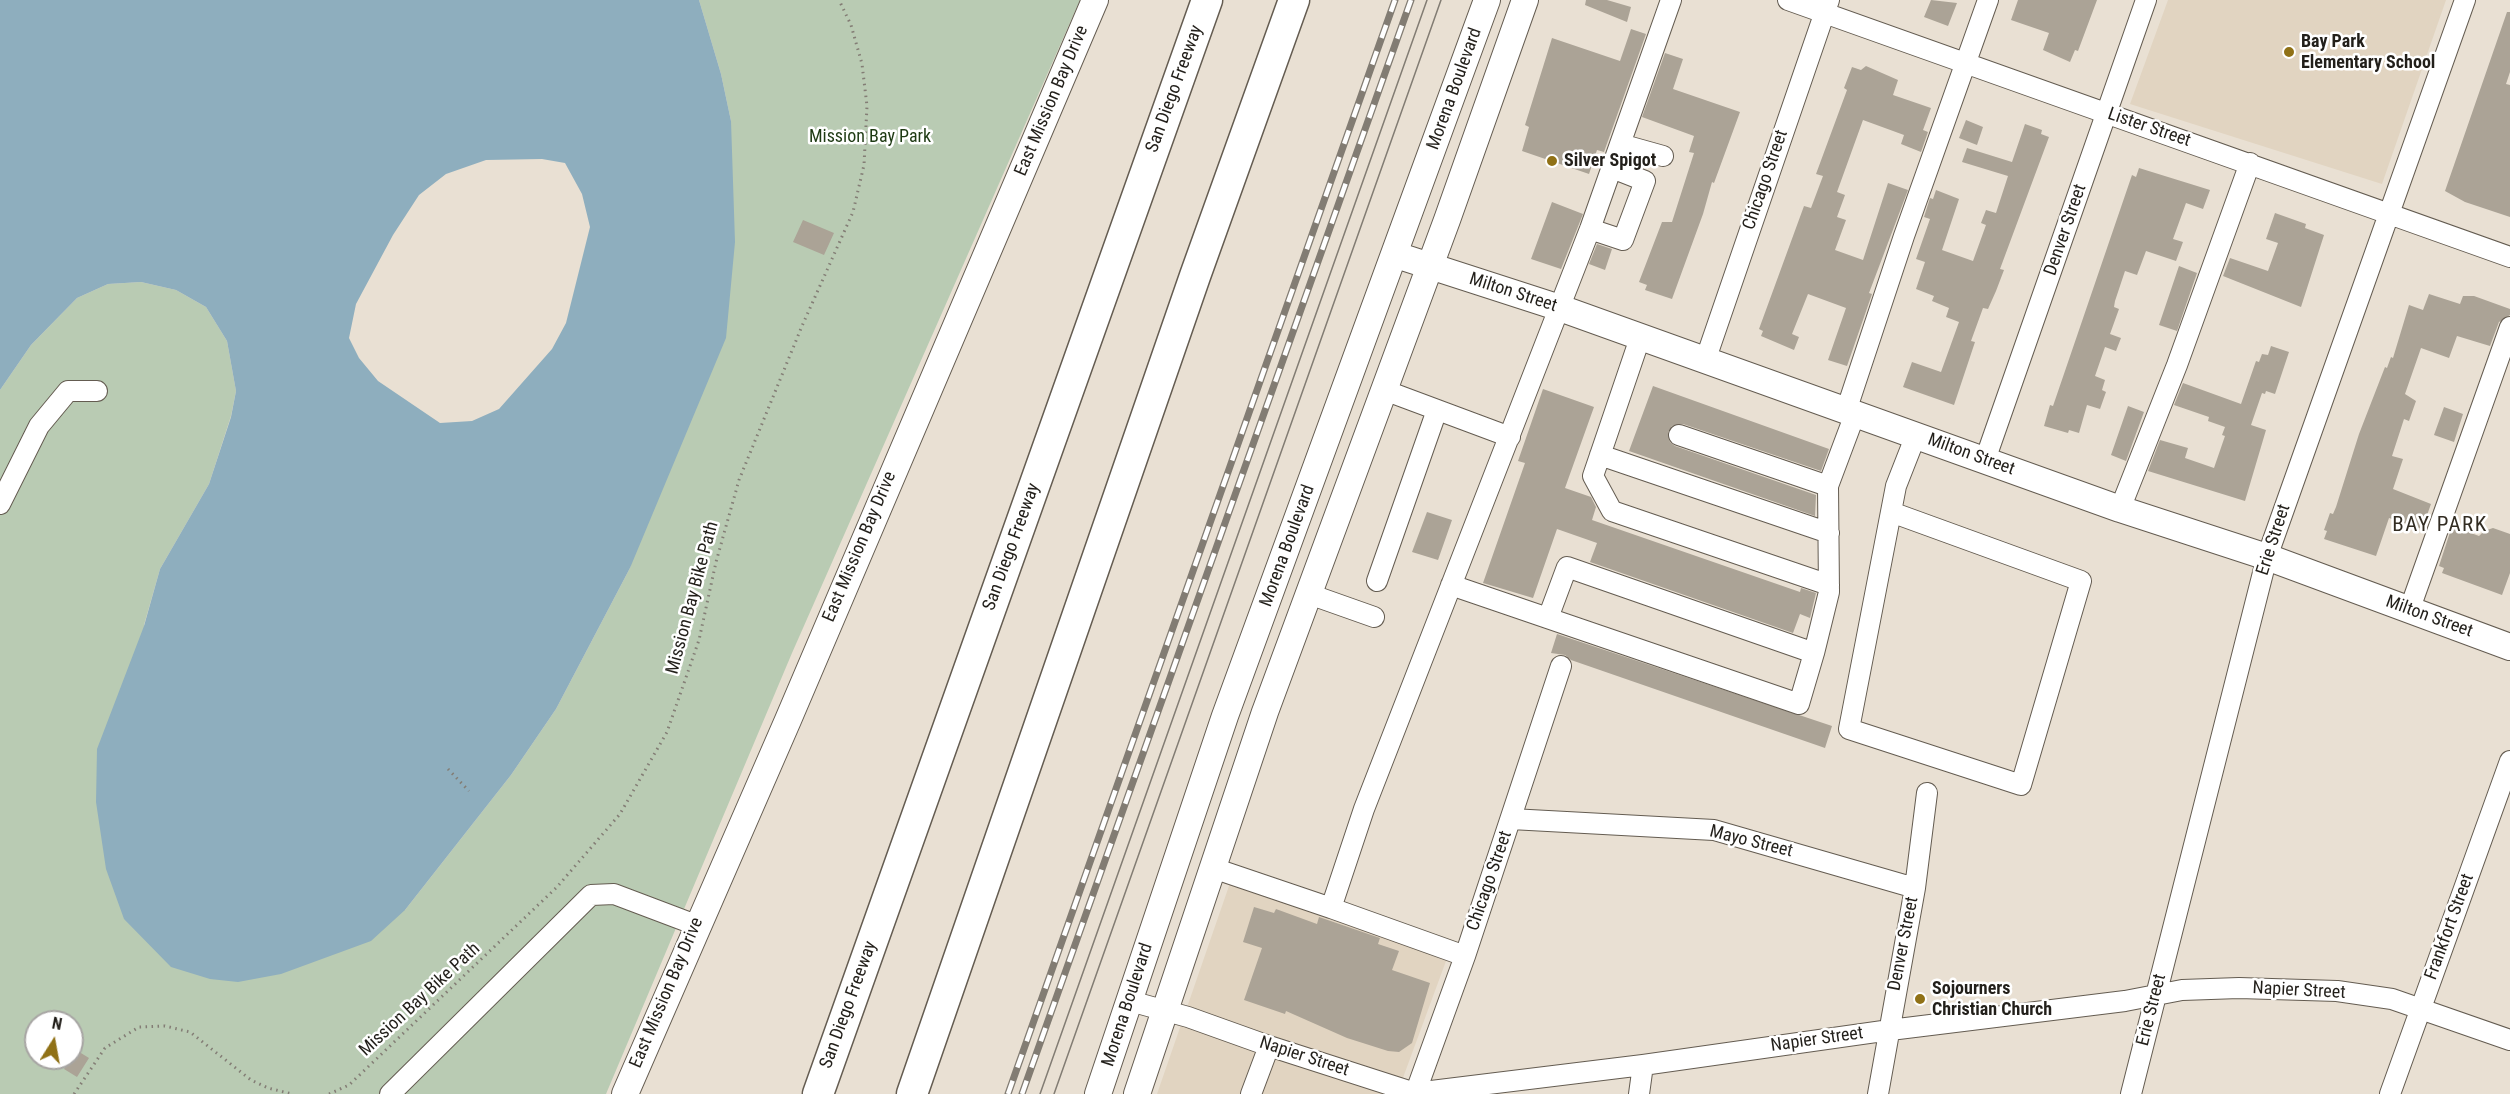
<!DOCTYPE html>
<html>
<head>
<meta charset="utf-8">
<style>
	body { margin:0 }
	#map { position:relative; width:2510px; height:1094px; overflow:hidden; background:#e9e0d3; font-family:"Roboto Condensed",sans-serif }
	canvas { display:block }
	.north { position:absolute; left:24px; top:1010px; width:60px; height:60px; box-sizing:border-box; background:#fff; border:2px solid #a7a5a3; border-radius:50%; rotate:11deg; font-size:16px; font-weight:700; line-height:24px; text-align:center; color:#221f1a }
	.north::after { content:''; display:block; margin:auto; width:21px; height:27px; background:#907116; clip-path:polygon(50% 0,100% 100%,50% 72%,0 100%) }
</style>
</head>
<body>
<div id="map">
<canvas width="2510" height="1094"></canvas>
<div class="north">N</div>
</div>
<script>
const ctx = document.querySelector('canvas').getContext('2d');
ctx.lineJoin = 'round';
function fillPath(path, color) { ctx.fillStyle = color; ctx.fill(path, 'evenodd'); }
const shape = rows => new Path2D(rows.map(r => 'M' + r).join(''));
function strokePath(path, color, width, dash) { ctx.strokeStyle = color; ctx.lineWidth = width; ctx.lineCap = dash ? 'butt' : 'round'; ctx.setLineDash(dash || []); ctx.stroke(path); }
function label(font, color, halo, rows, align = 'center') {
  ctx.font = font + ' "Roboto Condensed",sans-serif'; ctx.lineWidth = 5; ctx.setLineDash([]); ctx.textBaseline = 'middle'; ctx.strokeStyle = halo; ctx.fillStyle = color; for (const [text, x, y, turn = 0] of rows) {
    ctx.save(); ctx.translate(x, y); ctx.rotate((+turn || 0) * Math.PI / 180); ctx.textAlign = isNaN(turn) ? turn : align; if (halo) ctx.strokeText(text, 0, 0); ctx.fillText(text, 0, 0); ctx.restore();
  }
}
const built = shape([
	[2168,0,2446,0,2382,184,2130,104],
	[1230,883,1323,910,1446,961,1397,1094,1157,1094]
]);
const green = shape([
	[699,0,1080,0,792,653,606,1094,0,1094,0,390,31,345,77,298,108,284,141,282,176,290,206,307,227,341,236,391,231,416,209,484,160,569,144,625,405,910,511,775,556,709,630,568,731,121,721,74],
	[36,1022,72,1022,72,1058,36,1058]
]);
const water = shape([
	[0,0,699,0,721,74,731,121,735,242,726,338,630,568,556,709,511,775,405,910,371,941,281,974,238,982,210,979,171,967,124,919,106,869,96,802,97,749,144,626,160,569,209,484,231,417,236,391,227,341,206,307,176,290,141,282,108,284,77,298,31,345,0,390],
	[486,160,542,159,565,163,582,194,590,227,566,323,552,349,499,409,472,421,440,423,378,381,359,358,349,338,356,304,393,235,419,195,446,174]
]);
const building = shape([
	[1586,0,1607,0,1631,7,1627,22,1585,5],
	[1931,0,1957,3,1948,26,1924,17],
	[2018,0,2097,0,2078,51,2075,50,2070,62,2043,50,2049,33,2011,20],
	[2507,12,2510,12,2510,72,2506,84,2510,85,2510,217,2465,202,2445,191],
	[1631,29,1646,34,1604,152,1597,150,1589,174,1522,151,1529,127,1525,125,1552,38,1620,61],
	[1665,53,1683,59,1673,89,1740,112,1714,183,1712,182,1703,214,1672,299,1645,290,1647,285,1639,282,1662,222,1672,222,1694,153,1689,152,1694,136,1642,117],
	[1866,66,1898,80,1893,95,1931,108,1923,130,1928,132,1921,152,1901,144,1904,135,1863,120,1837,192,1845,195,1837,217,1846,220,1835,250,1863,260,1888,183,1908,190,1869,293,1872,294,1847,366,1828,360,1846,308,1808,294,1792,334,1799,337,1794,350,1761,336,1763,331,1759,329,1804,206,1811,208,1823,176,1816,174,1847,90,1844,88,1852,67,1861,70],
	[1966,120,1983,127,1977,145,1959,138],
	[2025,124,2042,130,2041,134,2049,137,2000,269,2004,270,1996,291,1988,309,1983,308,1971,341,1975,342,1954,405,1903,387,1912,362,1941,372,1959,322,1946,317,1949,308,1932,301,1934,296,1916,289,1925,262,1916,259,1930,219,1924,217,1930,198,1933,199,1936,190,1959,199,1942,250,1973,261,1986,225,1981,223,1986,210,1996,213,2008,176,1962,162,1967,148,2012,162],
	[2139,168,2210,190,2203,209,2186,203,2173,239,2183,242,2176,261,2146,251,2137,275,2125,271,2115,301,2114,307,2119,309,2110,334,2121,338,2116,351,2105,347,2095,376,2105,380,2102,390,2106,392,2100,409,2087,405,2079,433,2069,430,2068,433,2044,426,2050,405,2053,406,2132,175,2136,177],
	[1552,202,1583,214,1561,269,1531,259],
	[2275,213,2306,224,2305,228,2324,235,2301,307,2223,276,2230,258,2268,271,2278,243,2266,239],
	[803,220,834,233,824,255,793,242],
	[1597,244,1612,249,1605,270,1589,264],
	[2179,266,2197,273,2177,331,2159,325],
	[2429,294,2460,304,2463,296,2474,296,2510,309,2510,315,2499,322,2490,346,2457,336,2449,358,2421,348,2405,394,2416,401,2409,421,2404,419,2392,456,2403,459,2393,489,2431,504,2422,529,2389,518,2376,556,2324,539,2327,531,2324,530,2330,513,2333,514,2336,507,2359,434,2385,367,2387,368,2391,357,2393,358,2409,305,2423,310],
	[2271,346,2289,352,2275,394,2266,391,2265,394,2262,393,2251,425,2266,430,2245,501,2148,471,2160,440,2188,448,2185,458,2214,468,2225,436,2222,435,2225,427,2208,421,2209,417,2174,405,2183,383,2241,404,2256,361,2259,362,2262,354,2268,355],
	[1653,386,1829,449,1821,471,1683,424,1672,426,1668,432,1670,442,1675,446,1816,495,1815,516,1629,451],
	[1543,389,1594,407,1565,488,1591,497,1596,507,1592,520,1800,592,1801,588,1816,593,1810,618,1800,614,1793,633,1590,562,1597,543,1557,529,1533,598,1483,583,1525,463,1518,461],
	[2128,406,2144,412,2126,461,2111,455],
	[2444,407,2463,414,2454,442,2434,435],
	[1427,512,1452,520,1438,560,1412,552],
	[2452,526,2479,536,2484,531,2493,528,2510,534,2510,573,2502,595,2442,573,2444,568,2439,566],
	[1557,634,1832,726,1825,748,1571,660,1565,655,1551,653],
	[1254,907,1274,913,1276,909,1317,924,1319,917,1380,938,1378,944,1399,951,1392,970,1430,983,1412,1043,1399,1052,1388,1051,1347,1038,1286,1011,1285,1014,1244,1000,1262,948,1243,942],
	[76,1050,89,1058,77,1077,64,1069]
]);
const path = shape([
	[448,769,469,791],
	[74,1094,105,1048,139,1027,165,1026,190,1032,251,1080,268,1088,292,1094],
	[329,1094,349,1085,557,887,620,814,667,732,699,640,716,562,739,480,802,326,853,212,864,165,867,106,862,64,851,25,839,0]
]);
const minor = shape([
	[1788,0,2510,257],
	[1620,144,1663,156],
	[1590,229,1623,240,1645,181,1612,168],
	[1640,338,1593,476,1612,511,1829,585],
	[1705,361,1829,0],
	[1384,390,1510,437],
	[1846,411,1904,236,1988,0],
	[1679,435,1828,486,1855,414],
	[1600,455,1829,533],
	[1985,460,2146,0],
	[0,504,39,426,68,391,97,391],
	[2120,509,2177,365,2250,163],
	[1891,512,2081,581,2021,785,1849,729,1896,486,1916,435],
	[1377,581,1437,410],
	[1451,585,1799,704,1814,653,1567,567,1548,618],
	[1309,594,1374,617],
	[2409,611,2510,327],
	[1814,653,1829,592,1828,486],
	[1511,819,1714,830,1915,888],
	[1213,868,1331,908],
	[1465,956,1331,908,1364,809,1590,229,1671,0],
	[1130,1001,1188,1017,1269,1046,1415,1093,1643,1065,1890,1030,2125,1001,2182,990,2239,988,2337,991,2392,999,2510,1040],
	[390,1094,591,895,614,894,696,925],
	[1251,1094,1269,1046],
	[1415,1094,1465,956,1561,666],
	[1639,1094,1643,1065],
	[1878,1094,1915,888,1927,793],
	[2131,1094,2267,557,2465,0],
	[2390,1094,2510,761]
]);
const major = shape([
	[1396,255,1560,308,2120,509,2267,557,2510,647],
	[625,1094,788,720,1095,0],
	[1098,1094,1225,716,1487,0],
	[1137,1094,1265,712,1447,220,1525,0]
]);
const highway = shape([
	[818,1094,1207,0],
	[912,1094,1195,276,1294,0]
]);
const tram = shape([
	[1040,1094,1427,0],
	[1054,1094,1441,0]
]);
const rail = shape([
	[1008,1094,1395,0],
	[1022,1094,1411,0]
]);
const markers = [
	[2289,52,6,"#907116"],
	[1552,161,6,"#907116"],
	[1920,999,6,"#907116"]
];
const poiNames = [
	["Bay Park",2301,42],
	["Elementary School",2301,63],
	["Silver Spigot",1564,161],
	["Sojourners",1932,989],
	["Christian Church",1932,1010]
];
const streetNames = [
	["San Diego Freeway",1175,89,-70],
	["Morena Boulevard",1455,89,-70],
	["East Mission Bay Drive",1052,101,-67],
	["Lister Street",2149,128,19],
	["Chicago Street",1766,180,-71],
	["Denver Street",2066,230,-71],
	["Milton Street",1513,293,18],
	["Milton Street",1971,455,20],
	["Erie Street",2274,540,-72],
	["Morena Boulevard",1288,546,-70],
	["East Mission Bay Drive",860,547,-67],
	["San Diego Freeway",1012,547,-70],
	["Mission Bay Bike Path",693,598,-75],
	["Milton Street",2429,617,20],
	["Mayo Street",1751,842,14],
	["Chicago Street",1490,881,-71],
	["Frankfort Street",2450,927,-70],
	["Denver Street",1904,944,-79],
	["Napier Street",2299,991,3],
	["East Mission Bay Drive",667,993,-67],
	["Mission Bay Bike Path",420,1000,-43],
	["San Diego Freeway",849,1005,-70],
	["Morena Boulevard",1128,1005,-72],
	["Erie Street",2152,1010,-76],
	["Napier Street",1817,1040,-8],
	["Napier Street",1304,1057,18]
];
const parkNames = [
	["Mission Bay Park",870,137]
];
const quarterNames = [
	["BAY PARK",2440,526]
];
fillPath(built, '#e1d4c1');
fillPath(green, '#b9cbb3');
fillPath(water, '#8eaebe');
fillPath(building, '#aba396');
strokePath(minor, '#645c51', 22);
strokePath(major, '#645c51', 28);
strokePath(highway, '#645c51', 33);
strokePath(path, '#837d75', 3, [1.5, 4.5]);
strokePath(minor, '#fff', 20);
strokePath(major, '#fff', 26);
strokePath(highway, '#fff', 30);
strokePath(tram, '#827c73', 1.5);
strokePath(rail, '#827c73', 7);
strokePath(rail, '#fff', 4.5, [14]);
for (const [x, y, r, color] of markers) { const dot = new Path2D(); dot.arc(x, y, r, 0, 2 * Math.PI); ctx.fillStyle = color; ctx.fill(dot); strokePath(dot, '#fff', 2); }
label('bold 18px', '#221f1a', '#fff', poiNames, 'left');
label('18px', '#221f1a', '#fff', streetNames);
label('18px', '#1e3a13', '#fff', parkNames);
ctx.letterSpacing = '1.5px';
label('21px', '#322c22', '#fff', quarterNames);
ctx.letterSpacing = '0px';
</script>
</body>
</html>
